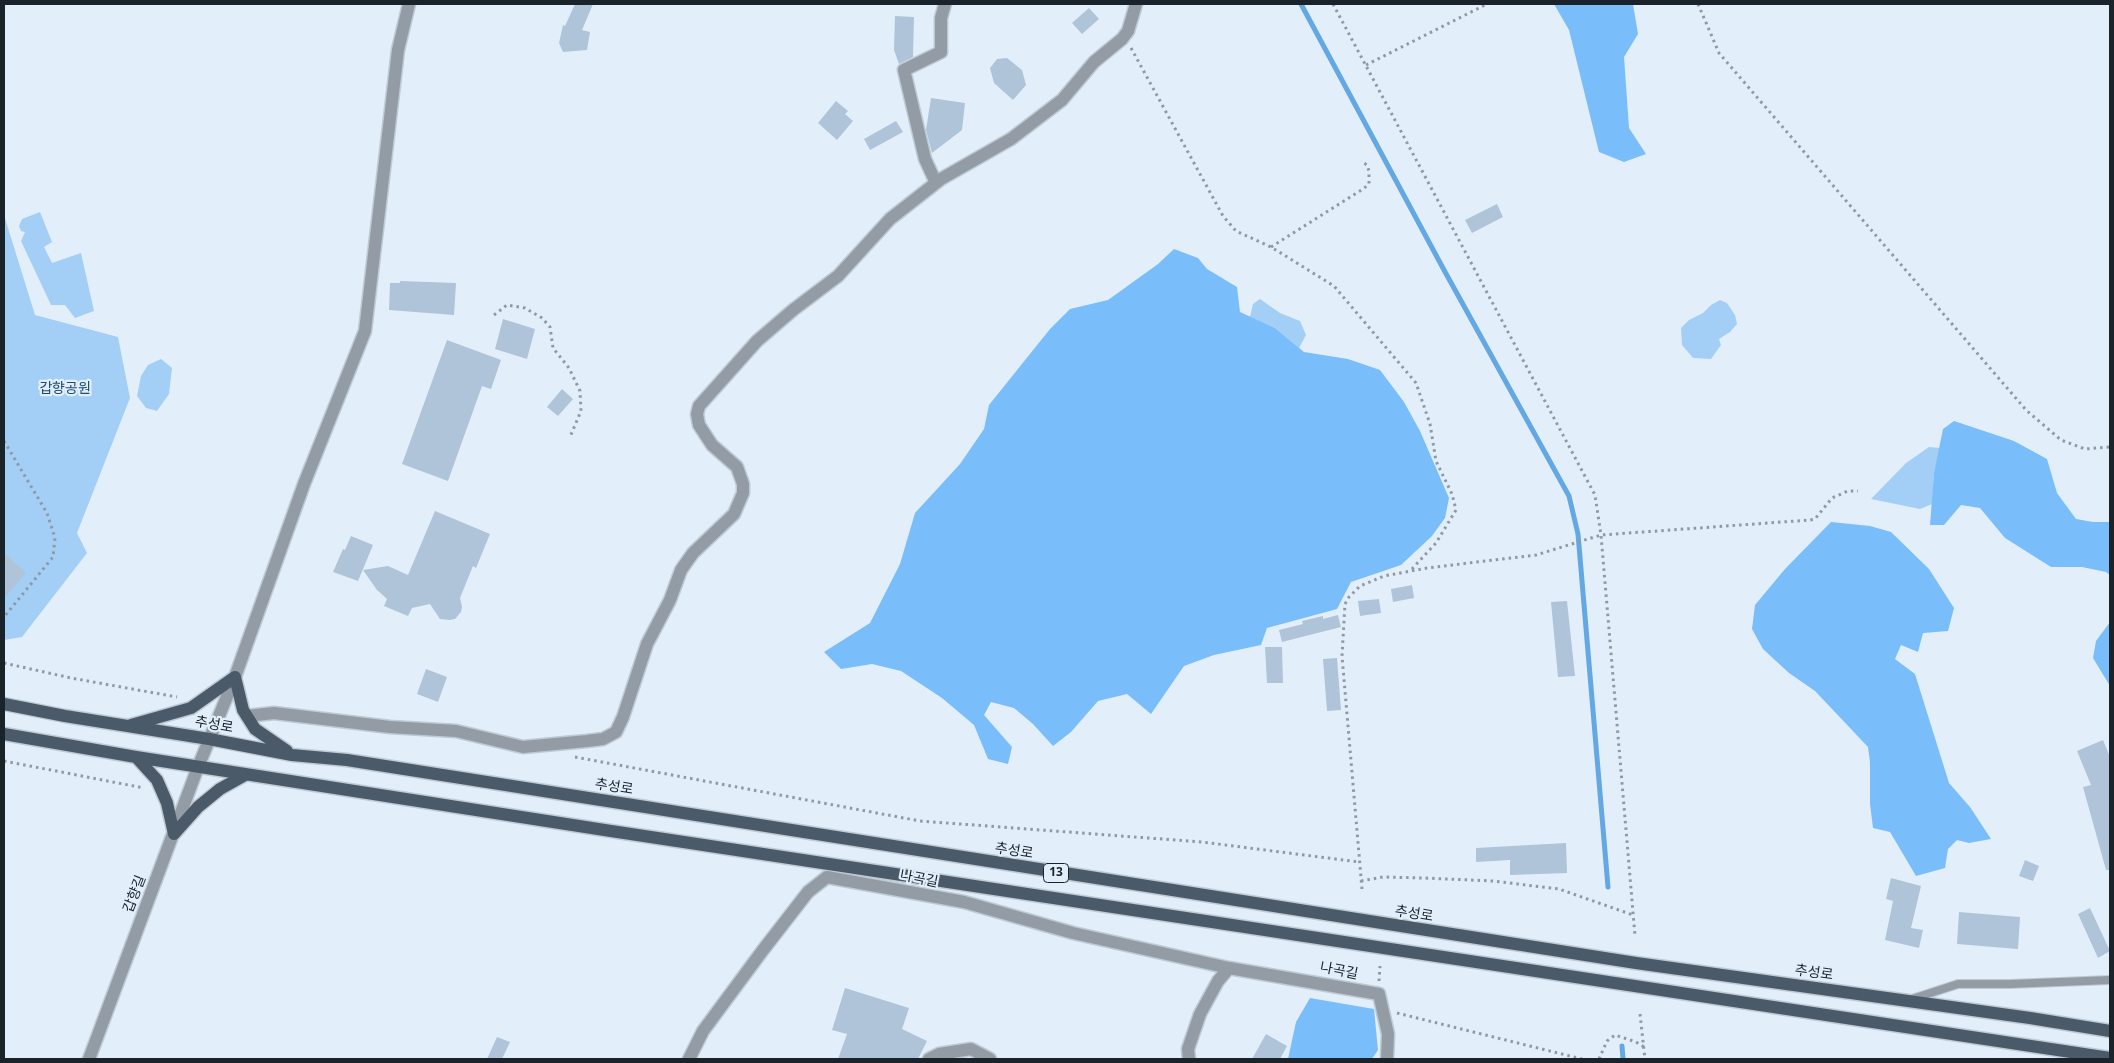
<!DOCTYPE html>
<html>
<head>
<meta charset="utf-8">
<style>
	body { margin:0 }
	#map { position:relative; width:2114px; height:1063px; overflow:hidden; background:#e2effb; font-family:"Noto Sans",sans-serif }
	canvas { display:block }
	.frame { position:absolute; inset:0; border:5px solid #1a222a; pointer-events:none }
</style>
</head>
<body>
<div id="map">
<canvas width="2114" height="1063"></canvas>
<div class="frame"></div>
</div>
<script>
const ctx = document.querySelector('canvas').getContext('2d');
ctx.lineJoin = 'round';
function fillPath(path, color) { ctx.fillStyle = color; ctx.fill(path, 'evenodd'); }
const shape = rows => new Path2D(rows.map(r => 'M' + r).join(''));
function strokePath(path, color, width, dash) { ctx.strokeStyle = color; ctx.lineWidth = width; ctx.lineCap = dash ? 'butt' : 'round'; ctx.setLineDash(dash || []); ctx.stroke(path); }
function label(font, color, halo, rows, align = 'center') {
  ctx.font = font + ' "Noto Sans","Noto Sans KR",sans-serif'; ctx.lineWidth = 4.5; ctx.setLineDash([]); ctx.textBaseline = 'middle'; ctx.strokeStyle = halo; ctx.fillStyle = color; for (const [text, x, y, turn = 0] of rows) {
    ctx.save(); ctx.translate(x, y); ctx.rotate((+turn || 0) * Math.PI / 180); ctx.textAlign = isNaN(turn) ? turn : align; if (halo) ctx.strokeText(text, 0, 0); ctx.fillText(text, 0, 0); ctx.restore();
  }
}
const green = shape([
	[40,212,52,242,44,247,52,263,81,253,94,311,75,318,65,305,51,305,21,241,25,232,21,231,19,226,22,219],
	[4,215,35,315,118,337,130,398,77,533,87,553,22,637,4,640],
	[1260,299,1280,313,1300,321,1306,335,1299,348,1275,328,1250,317,1253,304],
	[1720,300,1727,303,1735,315,1737,324,1730,332,1719,339,1721,345,1711,359,1693,358,1682,345,1681,328,1689,320,1703,313,1711,305],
	[161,359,172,368,169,394,157,411,146,408,137,396,141,376,148,365],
	[1929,447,1940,448,1934,473,1932,504,1920,509,1871,499,1906,463]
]);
const forest = shape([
	[1554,4,1633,4,1638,34,1624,57,1629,128,1646,154,1624,162,1599,152,1569,30],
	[1174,249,1198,258,1207,269,1237,287,1240,312,1275,328,1304,352,1348,359,1380,370,1404,402,1420,431,1449,498,1445,518,1432,536,1401,565,1351,582,1337,609,1267,628,1261,645,1214,655,1184,666,1151,714,1127,694,1098,701,1071,732,1053,746,1033,724,1014,708,991,702,984,715,1012,747,1008,764,988,759,974,725,942,698,901,671,872,664,841,669,824,652,870,623,900,564,915,513,960,464,984,429,989,405,1050,329,1070,309,1108,300,1158,264],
	[1954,421,2014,441,2047,459,2057,493,2076,519,2093,522,2110,522,2110,575,2106,572,2082,567,2051,567,2005,538,1980,508,1961,505,1944,525,1930,525,1934,473,1943,429],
	[1831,522,1870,526,1891,532,1929,569,1954,608,1948,631,1923,633,1918,652,1901,645,1895,659,1915,674,1949,783,1970,807,1991,839,1969,843,1957,840,1948,849,1945,868,1916,876,1890,832,1873,828,1870,804,1870,762,1868,747,1815,691,1789,673,1763,649,1752,629,1755,605,1785,569],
	[2110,622,2110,686,2093,658,2096,641],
	[1310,998,1374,1009,1378,1050,1372,1059,1288,1059,1296,1022]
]);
const stream = shape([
	[1301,4,1444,270,1569,496,1578,534,1608,887],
	[1622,1046,1623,1059]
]);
const building = shape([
	[575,4,593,4,582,30,590,32,587,50,563,52,559,43,563,25,565,26],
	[1089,8,1099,19,1082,34,1072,23],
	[895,16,914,17,913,57,899,64,894,50],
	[1007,58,1022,70,1026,85,1013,100,994,83,990,68,997,59],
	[931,98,965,103,962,130,932,153,926,130],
	[836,101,848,111,845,114,853,121,837,140,818,123],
	[896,121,903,132,870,150,864,139],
	[1497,204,1503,217,1472,233,1465,220],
	[400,281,456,283,454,315,389,310,390,283,400,283],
	[503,319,535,329,527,359,495,349],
	[447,340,501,360,491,389,482,386,448,481,402,464],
	[562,389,573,399,558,416,547,407],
	[435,511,490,534,476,568,473,566,460,598,462,607,461,612,455,619,450,620,440,619,430,604,412,608,408,616,384,606,387,599,377,590,363,570,388,566,408,575],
	[351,536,373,545,358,581,333,572,343,549,345,550],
	[4,553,26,573,4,598],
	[1412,585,1414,598,1393,602,1391,589],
	[1379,599,1381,613,1360,616,1358,601],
	[1567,601,1575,676,1558,677,1551,602],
	[1338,615,1341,627,1282,642,1279,630,1303,624,1302,621,1323,616,1323,619],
	[1265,647,1282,647,1283,683,1267,683],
	[1337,658,1341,710,1327,711,1323,659],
	[426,669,447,677,438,702,417,694],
	[2103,740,2110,757,2110,870,2106,870,2083,787,2091,785,2077,751],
	[1566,843,1567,873,1510,875,1510,860,1476,862,1476,848],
	[2025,860,2039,866,2033,881,2019,876],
	[1891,878,1921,886,1911,928,1923,930,1919,948,1885,940,1893,901,1886,899],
	[2090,908,2110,951,2098,958,2078,914],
	[1959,912,2020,917,2018,949,1957,944],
	[845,988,909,1008,902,1029,927,1041,918,1059,838,1059,847,1034,832,1030],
	[1266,1034,1287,1046,1280,1059,1252,1059],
	[497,1037,510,1042,502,1059,487,1059]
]);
const path = shape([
	[1333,4,1595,495,1601,535,1635,936],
	[1698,4,1719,53,2026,410,2061,440,2085,449,2110,447],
	[1131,48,1223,216,1236,231,1271,247,1334,286,1416,383,1430,424,1436,461,1452,494,1456,510,1436,543,1410,571],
	[1366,65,1487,4],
	[1271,247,1363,189,1369,184,1369,171,1367,165,1361,161],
	[494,315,507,305,525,308,542,318,550,327,553,348,569,368,580,391,581,411,570,437],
	[4,441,47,513,55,538,53,557,4,617],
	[4,663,71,678,177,697],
	[575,757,920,821,1202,842,1359,862],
	[4,761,144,788],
	[1361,881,1383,877,1424,878,1493,881,1559,889,1633,915],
	[1362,889,1342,656,1345,604,1349,597,1360,586,1384,576,1427,568,1536,555,1601,535,1810,520,1815,519,1832,498,1848,491,1858,491],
	[1379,981,1380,966],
	[1397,1013,1582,1059],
	[1640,1014,1645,1059],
	[1599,1059,1607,1041,1615,1035,1636,1042,1644,1047]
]);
const lane = shape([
	[1912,999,1958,984,2010,984,2110,980]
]);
const street = shape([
	[936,183,925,159,904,70,941,52,941,18,945,4],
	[247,716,274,713,390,727,456,731,523,747,587,741,603,739,616,732,623,717,647,644,670,600,681,570,693,553,734,514,743,493,743,484,737,467,712,445,699,425,697,414,699,406,757,341,793,310,838,276,890,219,941,179,1011,139,1062,100,1094,62,1122,39,1128,31,1136,4],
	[89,1059,198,767,235,677,304,484,365,331,398,50,409,4],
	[689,1059,703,1031,763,950,808,892,827,877,964,902,1073,933,1229,968,1379,994,1388,1034,1387,1059],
	[929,1059,939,1054,971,1049,990,1059],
	[1189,1059,1188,1049,1200,1014,1218,981,1229,968]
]);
const primary = shape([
	[4,704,65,716,209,739,292,755,347,760,1636,963,2030,1018,2110,1031],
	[131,725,191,708,235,677,243,710,255,729,287,751],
	[4,734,136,757,611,831,2110,1058],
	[136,757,157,780,167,803,174,834],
	[174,834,198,807,220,789,245,775]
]);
const shields = [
	[1056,873,25]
];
const shieldNames = [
	["13",1056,873]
];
const parkNames = [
	["갑향공원",65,389]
];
const streetNames = [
	["추성로",214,725,10],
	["추성로",614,787,9],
	["추성로",1014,851,9],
	["나곡길",919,879,11],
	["갑향길",135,894,-69],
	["추성로",1414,914,9],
	["나곡길",1339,971,11],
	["추성로",1814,973,8]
];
fillPath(green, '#a3cef6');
fillPath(forest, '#79bdfa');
strokePath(stream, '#63a7e3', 5);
fillPath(building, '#afc4d8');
strokePath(lane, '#becad5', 10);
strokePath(street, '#becad5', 15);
strokePath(primary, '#becad5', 15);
strokePath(path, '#8e99a4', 3, [2.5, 4]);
strokePath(lane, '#939ca5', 8);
strokePath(street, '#939ca5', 12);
strokePath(primary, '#4b5a69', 12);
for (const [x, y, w] of shields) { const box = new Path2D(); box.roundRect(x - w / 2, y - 9.5, w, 19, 4); ctx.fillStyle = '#e2effb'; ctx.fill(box); strokePath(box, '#1a222a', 1); }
label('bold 12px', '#1a222a', null, shieldNames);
label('14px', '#1c4c74', '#e2effb', parkNames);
label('14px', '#1a222a', '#e2effb', streetNames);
</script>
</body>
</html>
